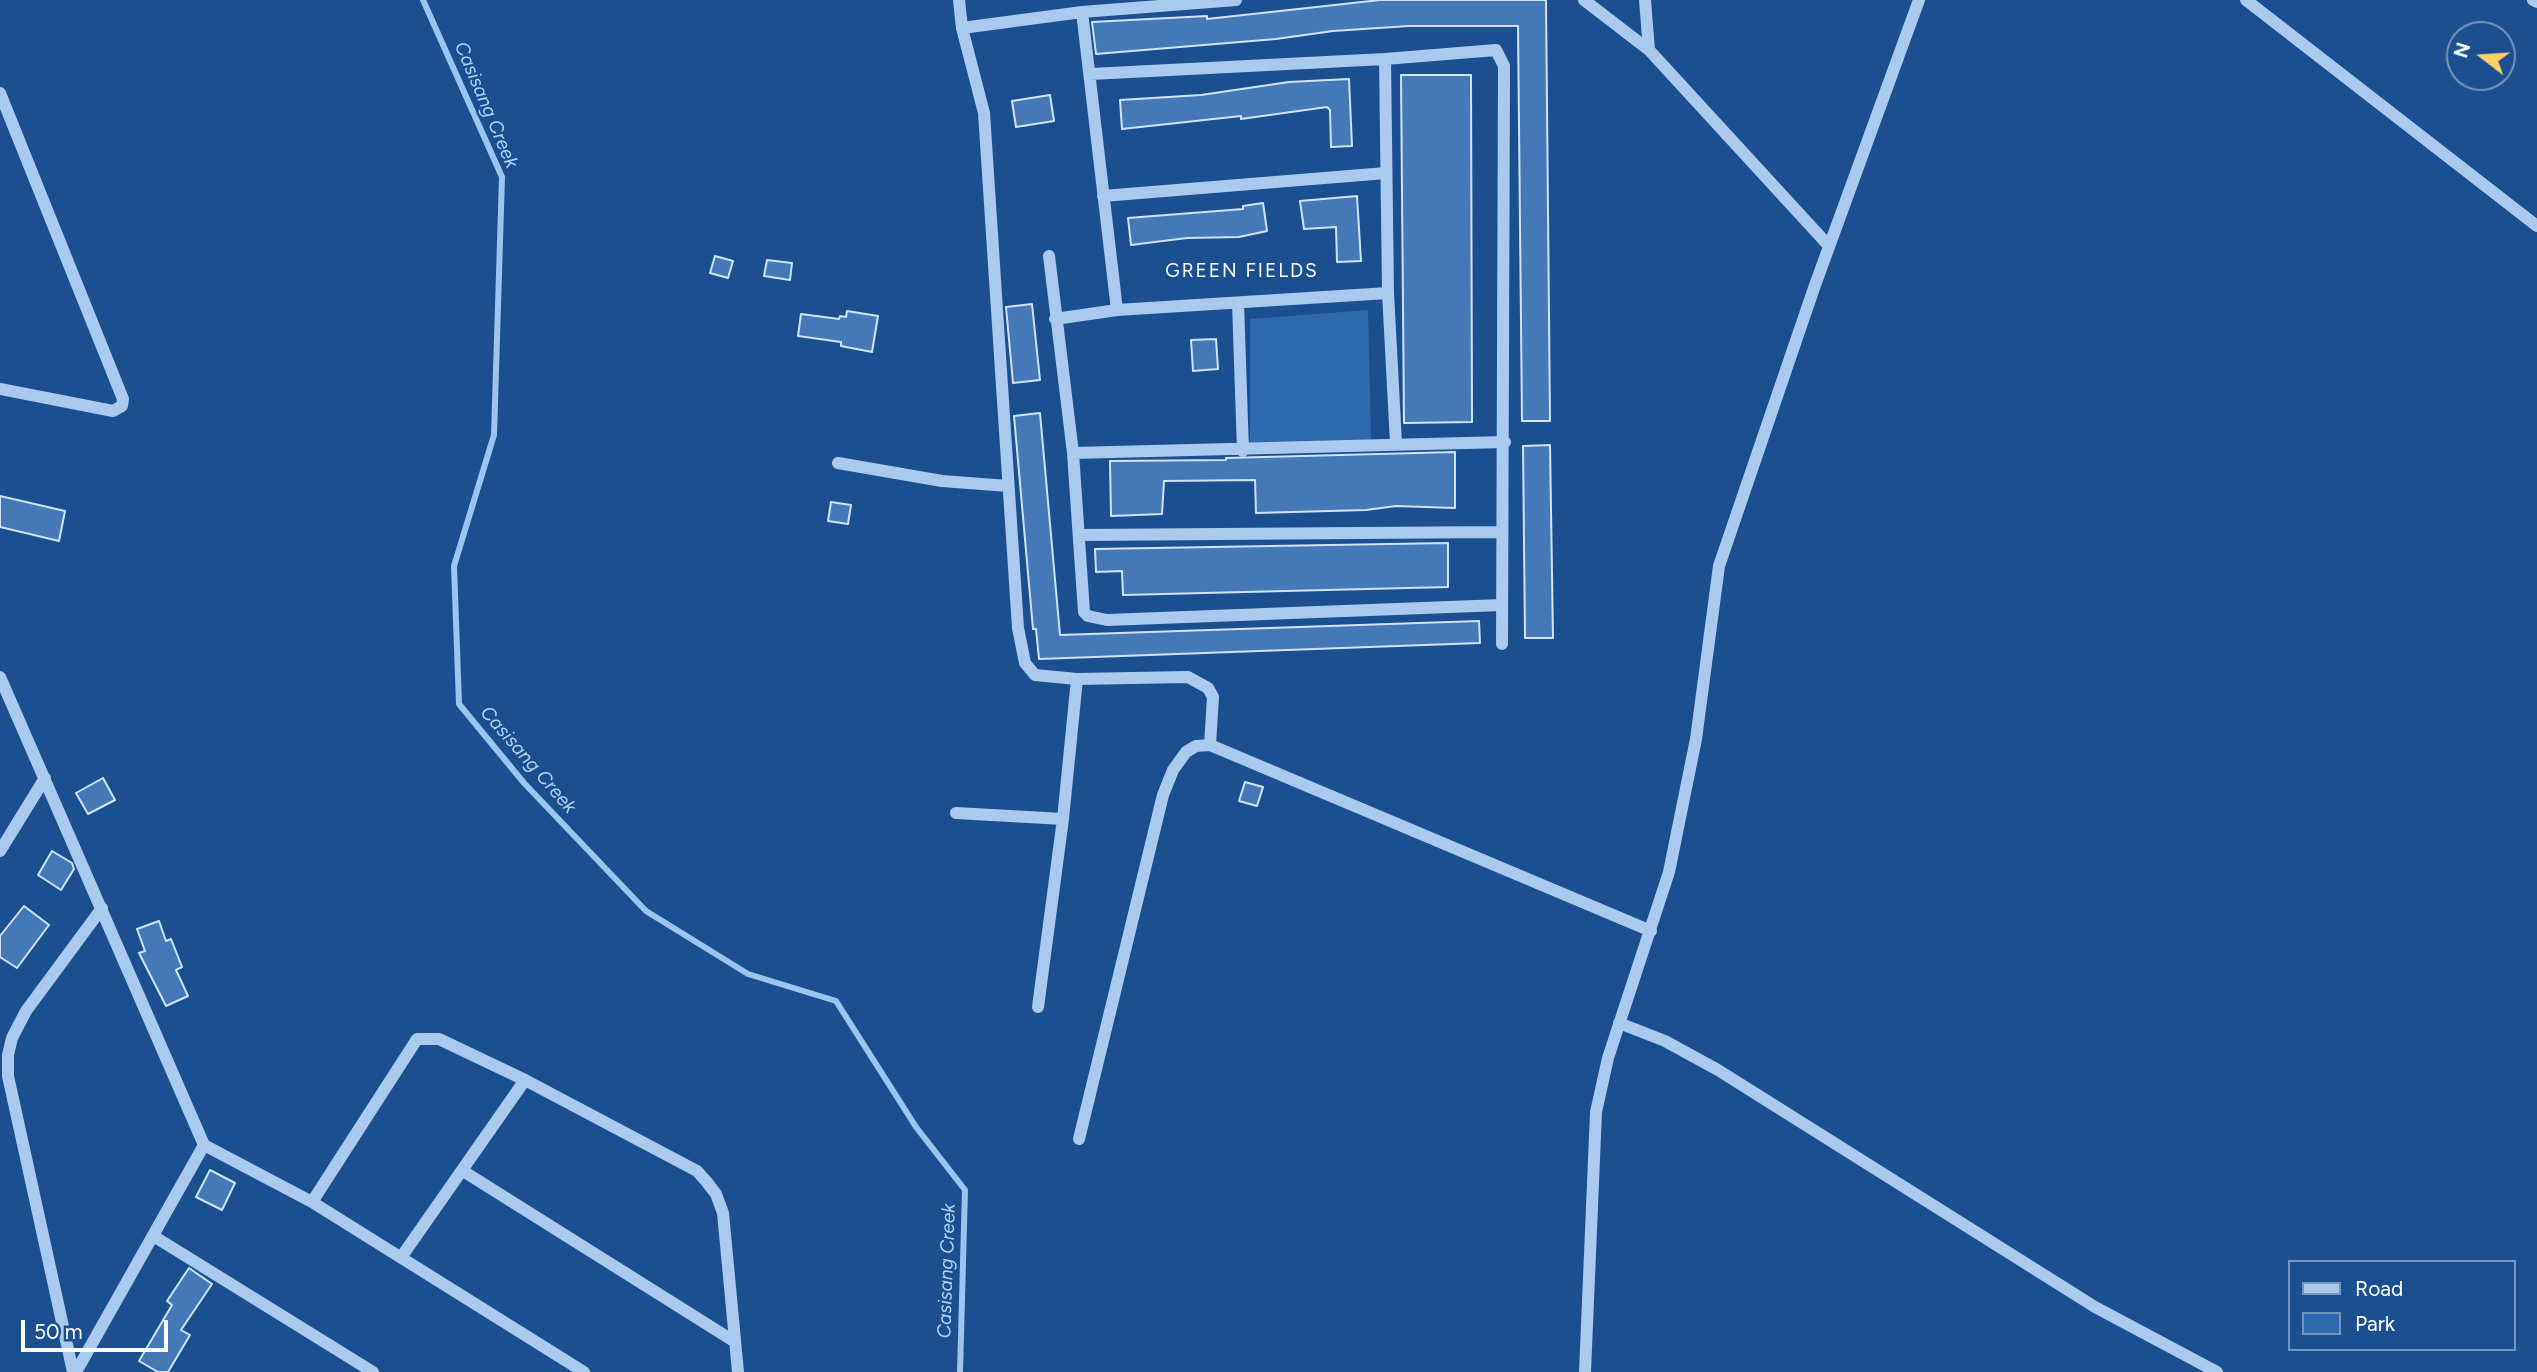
<!DOCTYPE html>
<html>
<head>
<meta charset="utf-8">
<style>
	body { margin:0 }
	#map { position:relative; width:2537px; height:1372px; overflow:hidden; background:#1b4f8f; font-family:Figtree,sans-serif }
	canvas { display:block }
	.legend { position:absolute; left:2288px; top:1260px; width:228px; height:91px; box-sizing:border-box; background:#1b4f8f; border:2px solid #7695bc; margin:0; padding:9px 12px; list-style:none; font-size:21px; color:#fff }
	.legend li { display:flex; align-items:center; gap:14px; height:35px }
	.legend b { width:35px; border:2px solid #7695bc }
	.north { position:absolute; left:2446px; top:21px; width:70px; height:70px; box-sizing:border-box; background:#1b4f8f; border:2px solid #7695bc; border-radius:50%; rotate:287deg; font-size:19px; font-weight:700; line-height:28px; text-align:center; color:#fff }
	.north::after { content:''; display:block; margin:auto; width:24px; height:32px; background:#ffd166; clip-path:polygon(50% 0,100% 100%,50% 72%,0 100%) }
	.scale { position:absolute; left:21px; top:1320px; width:147px; height:32px; box-sizing:border-box; border:4px solid #fff; border-top:0; padding-left:9px; font-size:21px; line-height:24px; white-space:nowrap; color:#fff; -webkit-text-stroke:5px #1b4f8f; paint-order:stroke }
</style>
</head>
<body>
<div id="map">
<canvas width="2537" height="1372"></canvas>
<ul class="legend">
<li><b style="height:9px;background:#a9c9ee"></b>Road</li>
<li><b style="height:19px;background:#2e69ad"></b>Park</li>
</ul>
<div class="north">N</div>
<div class="scale">50 m</div>
</div>
<script>
const ctx = document.querySelector('canvas').getContext('2d');
ctx.lineJoin = 'round';
function fillPath(path, color) { ctx.fillStyle = color; ctx.fill(path, 'evenodd'); }
const shape = rows => new Path2D(rows.map(r => 'M' + r).join(''));
function strokePath(path, color, width, dash) { ctx.strokeStyle = color; ctx.lineWidth = width; ctx.lineCap = dash ? 'butt' : 'round'; ctx.setLineDash(dash || []); ctx.stroke(path); }
function label(font, color, halo, rows, align = 'center') {
  ctx.font = font + ' Figtree,sans-serif'; ctx.lineWidth = 5; ctx.setLineDash([]); ctx.textBaseline = 'middle'; ctx.strokeStyle = halo; ctx.fillStyle = color; for (const [text, x, y, turn = 0] of rows) {
    ctx.save(); ctx.translate(x, y); ctx.rotate((+turn || 0) * Math.PI / 180); ctx.textAlign = isNaN(turn) ? turn : align; if (halo) ctx.strokeText(text, 0, 0); ctx.fillText(text, 0, 0); ctx.restore();
  }
}
const green = shape([
	[1368,310,1371,440,1250,443,1250,319]
]);
const stream = shape([
	[423,0,502,177,494,435,454,566,459,704,524,783,646,911,748,974,836,1001,916,1127,965,1190,960,1372]
]);
const building = shape([
	[1380,0,1546,0,1550,421,1522,421,1518,26,1409,26,1333,31,1276,39,1096,54,1092,22,1207,16,1207,19,1380,0],
	[1401,75,1471,75,1472,422,1404,423,1401,75],
	[1349,79,1352,146,1331,147,1330,110,1327,107,1241,119,1241,116,1122,129,1120,100,1201,95,1289,82,1349,79],
	[1050,95,1054,121,1016,127,1012,101,1050,95],
	[1357,196,1361,261,1337,262,1336,227,1304,229,1300,201,1357,196],
	[1263,203,1267,231,1239,237,1187,238,1131,245,1128,218,1243,209,1243,206,1263,203],
	[715,256,733,261,728,278,710,273,715,256],
	[767,260,792,263,790,280,764,276,767,260],
	[1032,304,1040,380,1013,383,1006,307,1032,304],
	[847,311,878,316,872,352,841,346,841,342,798,336,801,314,839,319,840,316,846,317,847,311],
	[1216,339,1218,369,1193,371,1191,340,1216,339],
	[1040,413,1060,635,1479,621,1480,643,1039,659,1036,629,1033,629,1014,416,1040,413],
	[1550,445,1553,638,1525,638,1523,446,1550,445],
	[1455,452,1455,508,1396,506,1366,510,1256,513,1255,480,1164,481,1162,514,1111,516,1110,461,1226,460,1226,458,1455,452],
	[0,496,65,511,59,541,0,527,0,496],
	[831,502,851,505,848,524,828,521,831,502],
	[1448,543,1448,587,1123,595,1122,571,1096,572,1095,549,1448,543],
	[103,778,115,800,88,814,76,793,103,778],
	[1245,782,1263,787,1257,806,1239,801,1245,782],
	[52,851,72,863,74,869,61,890,38,875,52,851],
	[24,906,49,925,17,968,0,957,0,936,24,906],
	[159,921,166,941,171,939,182,967,176,970,188,996,166,1006,139,953,145,951,137,929,159,921],
	[210,1170,235,1183,222,1210,196,1197,210,1170],
	[189,1268,212,1284,181,1330,190,1335,168,1372,158,1372,139,1361,172,1305,167,1301,189,1268]
]);
const minor = shape([
	[959,0,962,28,984,113,1018,628,1025,663,1035,675,1077,679,1188,677,1208,688,1213,697,1210,745],
	[1584,0,1649,50],
	[1645,0,1649,50,1829,246],
	[2246,0,2537,226],
	[2533,0,2537,2],
	[1082,12,1117,310],
	[962,28,1082,12,1236,0],
	[1385,59,1388,293,1396,443],
	[1091,74,1385,59,1496,50,1504,66,1502,644],
	[0,93,123,399,122,406,113,411,0,389],
	[1103,196,1386,173],
	[1049,256,1073,453,1084,612,1088,616,1107,620,1502,605],
	[1238,303,1243,451],
	[1055,319,1117,310,1388,293],
	[1073,453,1505,442],
	[838,463,942,481,1008,486],
	[1079,535,1501,532],
	[0,677,204,1145,76,1372],
	[956,813,1063,819],
	[0,851,45,778],
	[1038,1007,1063,819,1077,679],
	[1619,1023,1665,1041,1718,1070,2095,1307,2217,1372],
	[1079,1139,1163,795,1173,770,1186,752,1196,746,1210,745,1651,931],
	[204,1145,312,1202,584,1372],
	[463,1171,732,1340],
	[312,1202,417,1039,439,1039,525,1080,697,1171,706,1181,716,1194,723,1213,738,1372],
	[155,1237,373,1372],
	[402,1256,525,1080],
	[73,1372,8,1076,8,1055,12,1038,26,1011,102,908],
	[1585,1372,1596,1112,1608,1058,1669,872,1696,739,1719,566,1814,288,1919,0]
]);
const waterNames = [
	["Casisang Creek",486,105,67],
	["Casisang Creek",528,760,49],
	["Casisang Creek",947,1271,-88]
];
const neighbourhoodNames = [
	["GREEN FIELDS",1242,271]
];
fillPath(green, '#2e69ad');
strokePath(stream, '#9cc4f0', 6);
fillPath(building, '#4478b7');
strokePath(building, '#cfe3fa', 2);
strokePath(minor, '#a9c9ee', 12);
label('italic 19px', '#b5d3f5', '#1b4f8f', waterNames);
ctx.letterSpacing = '2px';
label('19px', '#fff', '#1b4f8f', neighbourhoodNames);
ctx.letterSpacing = '0px';
</script>
</body>
</html>
